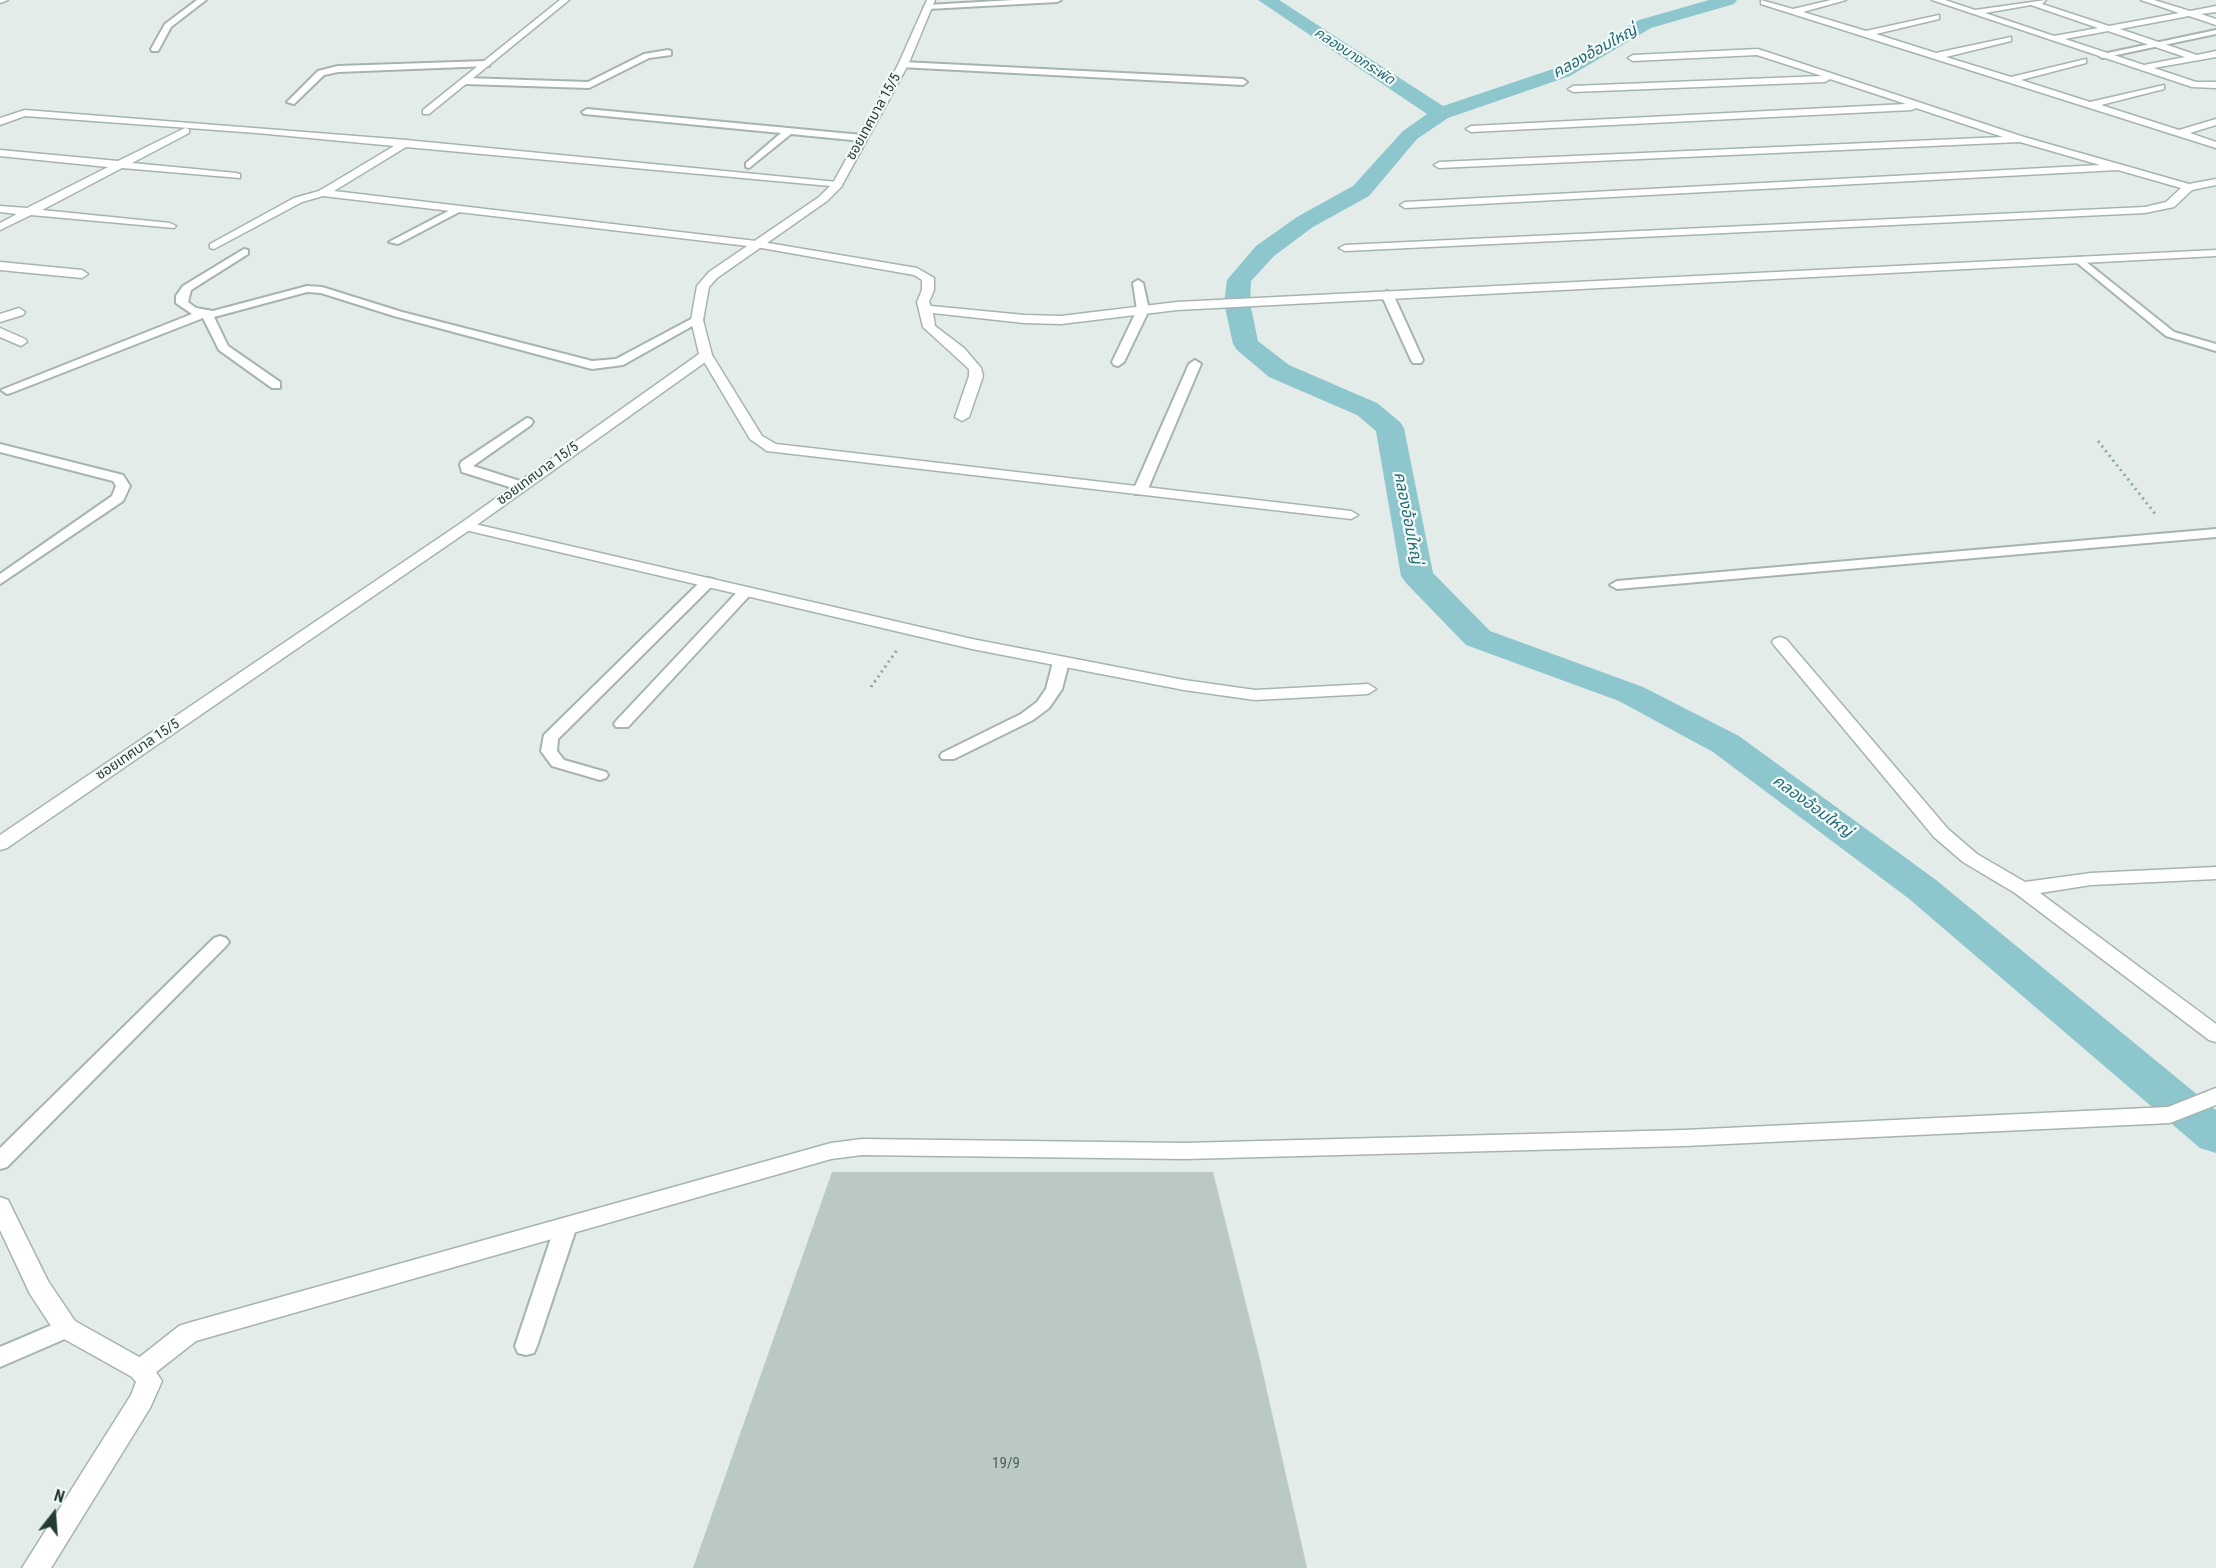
<!DOCTYPE html>
<html>
<head>
<meta charset="utf-8">
<style>
	body { margin:0 }
	#map { position:relative; width:2216px; height:1568px; overflow:hidden; background:#e3ece8; font-family:"Roboto Condensed",sans-serif }
	canvas { display:block }
	.north { position:absolute; left:24px; top:1484px; width:60px; height:60px; -webkit-text-stroke:4px #f3f9f6; paint-order:stroke; rotate:17deg; font-size:16px; font-weight:700; line-height:24px; text-align:center; color:#243c35 }
	.north::after { content:''; display:block; margin:auto; width:21px; height:27px; background:#243c35; clip-path:polygon(50% 0,100% 100%,50% 72%,0 100%) }
</style>
</head>
<body>
<div id="map">
<canvas width="2216" height="1568"></canvas>
<div class="north">N</div>
</div>
<script>
const ctx = document.querySelector('canvas').getContext('2d');
ctx.lineJoin = 'round';
const shape = rows => new Path2D(rows.map(r => 'M' + r).join(''));
function fillPath(path, color) { ctx.fillStyle = color; ctx.fill(path, 'evenodd'); }
function strokePath(path, color, width, dash) { ctx.strokeStyle = color; ctx.lineWidth = width; ctx.lineCap = dash ? 'butt' : 'round'; ctx.setLineDash(dash || []); ctx.stroke(path); }
function label(font, color, halo, rows, align = 'center') {
  ctx.font = font + ' "Roboto Condensed","Noto Sans Thai",sans-serif'; ctx.lineWidth = 4.5; ctx.setLineDash([]); ctx.textBaseline = 'middle'; ctx.strokeStyle = halo; ctx.fillStyle = color; for (const [text, x, y, turn = 0] of rows) {
    ctx.save(); ctx.translate(x, y); ctx.rotate((+turn || 0) * Math.PI / 180); ctx.textAlign = isNaN(turn) ? turn : align; if (halo) ctx.strokeText(text, 0, 0); ctx.fillText(text, 0, 0); ctx.restore();
  }
}
const canal = shape([
	[1258,0,1279,0,1443,106,1556,68,1639,20,1709,0,1737,0,1734,4,1651,28,1570,76,1448,118,1417,139,1369,196,1313,227,1274,256,1251,281,1250,303,1258,341,1289,365,1377,403,1400,422,1404,428,1433,573,1490,631,1643,687,1739,736,1936,880,2216,1110,2216,1153,2200,1148,1908,898,1713,752,1619,701,1466,645,1406,583,1401,576,1376,431,1357,415,1269,377,1237,350,1233,344,1224,303,1227,280,1256,246,1297,217,1353,186,1403,131,1427,114,1258,0]
]);
const building = shape([
	[832,1172,1213,1172,1260,1360,1307,1568,693,1568]
]);
const path = shape([
	[2098,441,2156,515],
	[871,687,897,650]
]);
const service = shape([
	[197,0,206,0,171,27,158,51,152,51,151,49,165,24,197,0],
	[1014,0,1061,0,1057,2,928,9,924,7,928,5,1014,0],
	[2216,30,2216,34,2102,58,2098,55,2216,30],
	[668,50,671,51,671,55,649,58,589,88,465,84,461,81,465,78,588,82,644,54,668,50],
	[486,61,490,64,489,66,338,72,324,75,294,104,287,102,318,71,338,66,486,61],
	[903,62,1243,79,1247,82,1243,85,900,67,899,65,903,62],
	[587,109,862,135,867,138,862,141,791,134,749,168,746,167,746,163,781,133,584,114,582,112,587,109],
	[456,207,465,209,398,244,389,242,456,207],
	[244,249,248,250,248,254,191,290,188,302,196,308,213,311,307,286,322,287,402,312,592,361,616,359,693,318,697,317,703,320,623,365,592,369,394,316,321,293,307,292,214,317,228,346,280,382,280,388,272,388,219,350,203,318,11,393,7,394,1,390,192,314,176,303,176,296,183,286,244,249],
	[2080,257,2174,332,2216,344,2216,351,2166,336,2076,262,2075,260,2080,257],
	[1138,280,1143,283,1149,310,1124,362,1118,366,1114,365,1112,362,1137,310,1133,283,1138,280],
	[1387,291,1393,294,1423,360,1421,363,1413,363,1411,360,1381,294,1387,291],
	[1195,360,1201,364,1147,491,1145,494,1135,494,1133,491,1189,364,1195,360],
	[527,418,531,419,533,422,531,425,473,466,526,483,528,486,526,489,516,489,462,472,460,465,461,462,527,418],
	[0,444,123,475,130,486,123,501,0,584,0,574,112,496,116,486,113,481,0,452,0,444],
	[2216,529,2216,537,1617,589,1610,585,1617,581,2216,529],
	[708,578,713,579,715,582,713,585,558,739,557,751,564,760,606,772,608,775,606,778,600,780,552,766,541,751,544,735,703,579,708,578],
	[746,587,753,591,751,594,628,727,616,727,614,724,616,721,741,588,746,587],
	[1061,657,1069,662,1062,689,1049,708,1033,720,954,759,942,759,940,756,942,753,1021,714,1037,702,1046,689,1053,662,1061,657],
	[220,936,226,938,229,942,226,946,7,1167,0,1169,0,1148,214,938,220,936],
	[566,1218,574,1220,577,1226,537,1346,534,1353,526,1355,518,1353,515,1346,555,1226,558,1220,566,1218],
	[66,1319,74,1321,77,1328,74,1335,0,1367,0,1347,66,1319]
]);
const minor = shape([
	[0,0,8,0,0,3,0,0],
	[560,0,569,0,429,114,423,114,423,110,560,0],
	[1761,0,1793,9,1831,0,1846,0,1803,12,1866,31,1939,15,1939,19,1876,34,1936,53,2011,37,2011,41,1946,57,2011,77,2086,59,2086,63,2021,80,2090,102,2164,85,2164,89,2101,105,2179,130,2216,119,2216,125,2190,133,2216,142,2216,148,1761,4,1761,0],
	[1932,0,1945,0,1975,10,2046,0,2042,4,2109,26,2179,13,2141,0,2154,0,2190,11,2216,6,2216,12,2201,14,2216,19,2216,25,2189,16,2120,29,2197,55,2216,51,2216,57,2154,68,2196,82,2216,82,2216,88,2192,87,1932,0],
	[2031,5,2098,28,2054,36,1985,13,2031,5],
	[2108,31,2185,57,2144,65,2065,39,2108,31],
	[1758,49,2024,137,2189,184,2216,179,2216,185,2192,190,2174,207,2145,213,1345,251,1339,248,1345,245,2145,207,2166,202,2181,188,2118,170,1405,208,1400,205,1405,202,2100,165,2020,142,1439,168,1434,165,1439,162,2003,137,1916,108,1912,110,1471,132,1466,129,1471,126,1906,104,1830,79,1825,82,1573,92,1568,89,1573,86,1822,76,1757,55,1633,61,1628,58,1633,55,1758,49],
	[25,110,406,140,837,182,842,185,841,187,406,147,334,191,756,241,917,268,934,278,934,290,929,302,931,306,1024,315,1061,316,1177,302,2216,250,2216,256,1177,310,1061,324,1024,323,933,313,935,326,964,348,981,368,983,376,969,417,962,421,955,417,969,376,969,369,923,327,917,302,922,290,922,280,914,275,756,247,323,196,302,202,214,249,210,248,210,244,294,198,319,191,394,146,257,133,25,116,0,125,0,118,25,110],
	[185,128,189,129,189,133,132,163,236,173,240,174,240,178,122,168,42,210,170,223,176,226,174,228,31,215,0,230,0,223,17,214,0,212,0,206,27,208,108,167,0,156,0,150,118,161,185,128],
	[0,262,82,270,88,274,82,278,0,270,0,262],
	[19,308,25,312,23,315,0,322,0,314,19,308],
	[0,328,25,339,27,342,21,346,0,337,0,328],
	[706,351,712,355,762,436,776,444,1351,511,1358,515,1351,519,767,451,750,439,700,355,706,351],
	[466,522,972,639,1184,680,1255,690,1368,684,1376,689,1368,694,1255,700,1184,690,972,649,461,529,459,526,466,522],
	[1780,637,1786,639,1948,829,1977,854,2025,882,2091,873,2216,867,2216,879,2091,885,2040,893,2216,1024,2216,1042,2209,1040,2015,893,1963,862,1934,837,1774,645,1772,642,1774,639,1780,637],
	[2216,1088,2216,1105,2170,1123,1684,1146,1185,1159,862,1155,831,1159,196,1341,150,1377,141,1381,132,1377,128,1370,132,1363,179,1326,188,1323,831,1143,862,1139,1185,1143,1684,1130,2168,1107,2216,1088]
]);
const tertiary = shape([
	[927,0,935,0,908,65,841,187,827,201,717,278,709,287,703,320,712,355,711,358,471,529,7,848,0,850,0,835,461,523,699,354,691,320,697,286,709,272,819,197,833,183,898,65,927,0],
	[0,1197,8,1200,48,1281,75,1321,150,1363,162,1381,150,1408,51,1568,22,1568,131,1395,136,1382,132,1377,57,1335,30,1294,0,1230,0,1197]
]);
const farWaternames = [
	["คลองบางกระพัด",1354,57,33]
];
const farStreetnames = [
	["ซอยเทศบาล 15/5",874,117,-61],
	["ซอยเทศบาล 15/5",538,474,-36],
	["ซอยเทศบาล 15/5",138,750,-34]
];
const nearNumbernames = [
	["19/9",1006,1464]
];
const waterNames = [
	["คลองอ้อมใหญ่",1595,52,-29],
	["คลองอ้อมใหญ่",1407,518,79],
	["คลองอ้อมใหญ่",1812,807,36]
];
fillPath(canal, '#8ec6ce');
fillPath(building, '#bbc9c3');
strokePath(service, '#a6b4af', 4);
strokePath(minor, '#a6b4af', 3);
strokePath(tertiary, '#a6b4af', 3);
strokePath(path, '#85aea0', 3, [2, 4]);
fillPath(service, '#fff');
fillPath(minor, '#fff');
fillPath(tertiary, '#fff');
label('italic 14px', '#216a75', '#f3f9f6', farWaternames);
label('14px', '#243c35', '#f3f9f6', farStreetnames);
label('15px', '#4a5f58', null, nearNumbernames);
label('italic 16px', '#216a75', '#f3f9f6', waterNames);
</script>
</body>
</html>
